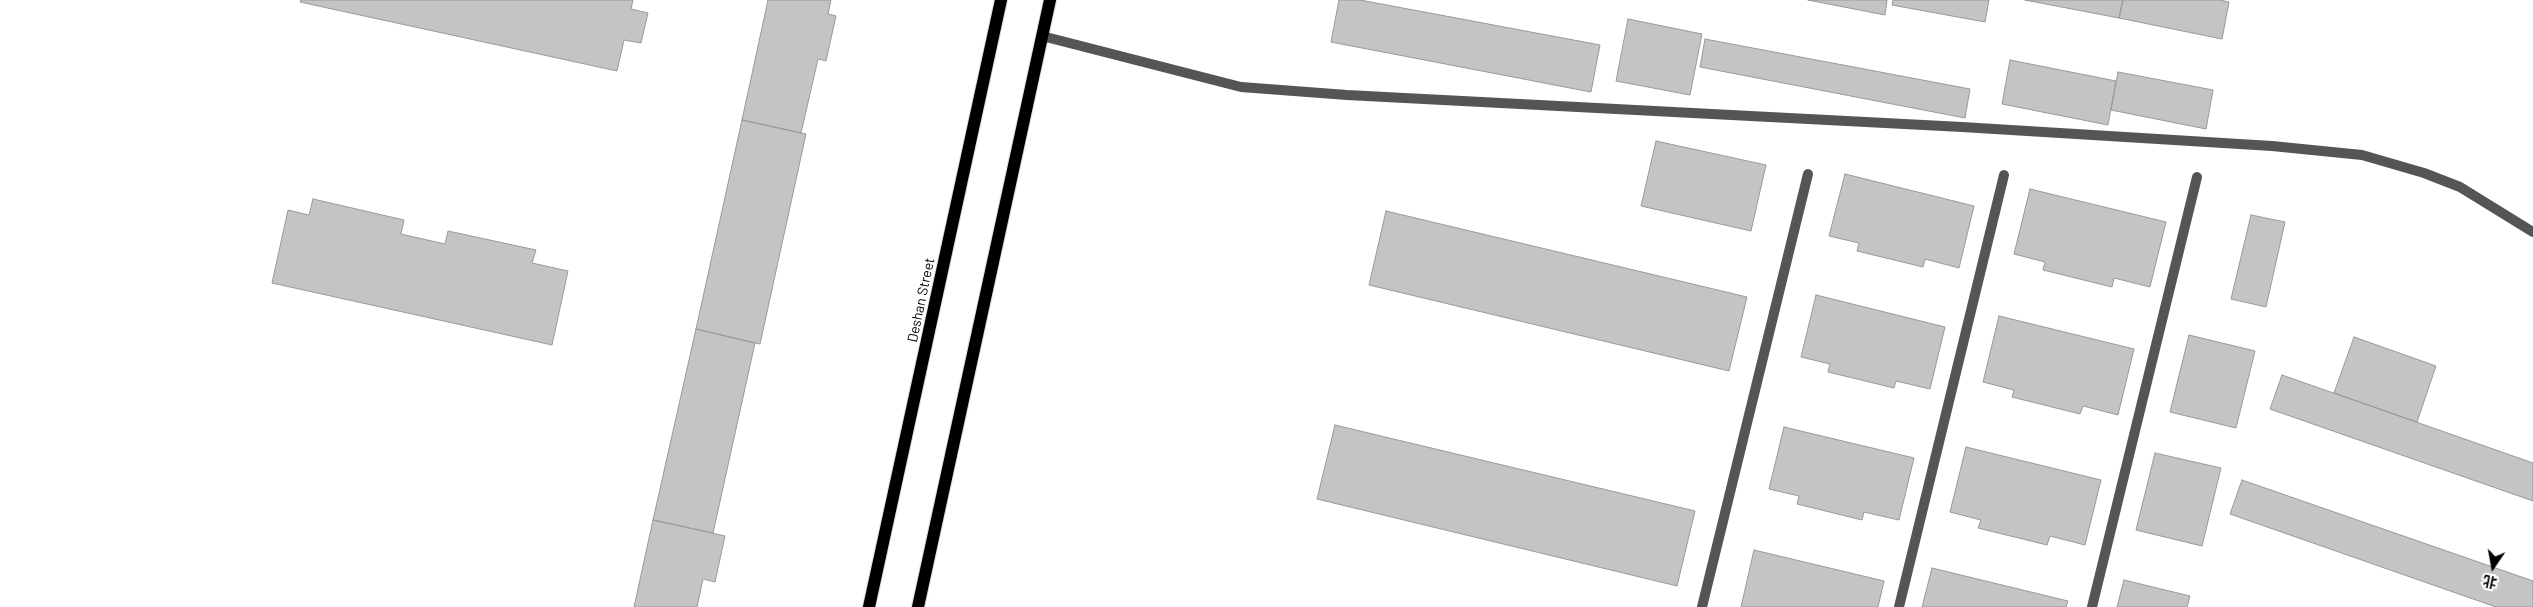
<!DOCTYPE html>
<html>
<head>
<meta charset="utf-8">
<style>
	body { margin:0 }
	#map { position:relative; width:2533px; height:607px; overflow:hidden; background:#fff; font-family:Barlow,"Noto Sans SC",sans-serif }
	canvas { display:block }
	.north { position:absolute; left:2468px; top:542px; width:50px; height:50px; -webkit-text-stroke:4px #fff; paint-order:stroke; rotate:192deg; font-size:14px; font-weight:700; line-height:20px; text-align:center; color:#000 }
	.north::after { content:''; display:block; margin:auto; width:18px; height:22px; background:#000; clip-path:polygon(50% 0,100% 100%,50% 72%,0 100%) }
</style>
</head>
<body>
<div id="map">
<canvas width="2533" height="607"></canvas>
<div class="north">北</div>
</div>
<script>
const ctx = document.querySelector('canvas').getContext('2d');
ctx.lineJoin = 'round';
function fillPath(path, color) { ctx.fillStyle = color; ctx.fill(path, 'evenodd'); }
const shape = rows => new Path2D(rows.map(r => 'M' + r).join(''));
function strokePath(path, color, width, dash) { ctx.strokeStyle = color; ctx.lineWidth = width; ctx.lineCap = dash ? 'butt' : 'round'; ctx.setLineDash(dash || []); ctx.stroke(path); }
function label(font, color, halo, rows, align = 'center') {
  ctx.font = font + ' Barlow,sans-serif'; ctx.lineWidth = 5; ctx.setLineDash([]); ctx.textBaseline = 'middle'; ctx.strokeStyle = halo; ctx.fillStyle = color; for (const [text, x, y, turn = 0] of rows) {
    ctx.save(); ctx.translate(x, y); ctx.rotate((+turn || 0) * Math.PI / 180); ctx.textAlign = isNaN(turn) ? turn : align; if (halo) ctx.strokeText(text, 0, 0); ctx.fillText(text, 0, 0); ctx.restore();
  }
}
const building = shape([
	[301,0,633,0,631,9,648,13,641,43,624,40,617,71,300,2,301,0],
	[768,0,831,0,828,14,836,16,826,61,818,59,801,133,742,120,768,0],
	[1339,0,1360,0,1600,45,1591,92,1331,42,1339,0],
	[1808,0,1887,0,1885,15,1808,0],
	[1893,0,1989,0,1985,22,1892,5,1893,0],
	[2025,0,2123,0,2119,18,2025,0],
	[2123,0,2220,0,2229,2,2222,39,2119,18,2123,0],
	[1628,19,1702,34,1690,95,1616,81,1628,19],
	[1705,39,1970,89,1965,118,1700,67,1705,39],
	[2010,60,2116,81,2108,125,2002,104,2010,60],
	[2118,72,2213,90,2206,129,2111,110,2118,72],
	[742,120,806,134,760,344,696,329,742,120],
	[1656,141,1766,165,1751,231,1641,206,1656,141],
	[1845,174,1974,206,1959,268,1925,259,1923,267,1857,251,1859,243,1829,236,1845,174],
	[2030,189,2166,222,2150,287,2114,278,2112,287,2043,270,2045,262,2014,254,2030,189],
	[313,199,404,220,401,234,445,244,448,231,536,250,532,263,568,271,552,345,272,283,288,210,309,215,313,199],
	[1386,211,1747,297,1729,371,1369,285,1386,211],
	[2251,215,2285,222,2266,307,2231,299,2251,215],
	[1816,295,1945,327,1930,389,1896,381,1894,388,1828,372,1830,364,1801,357,1816,295],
	[1999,316,2134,349,2118,415,2083,406,2080,414,2012,397,2014,390,1983,382,1999,316],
	[696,329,755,343,713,533,653,520,696,329],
	[2189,335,2255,351,2236,428,2170,412,2189,335],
	[2354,337,2436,366,2417,422,2334,393,2354,337],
	[2282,375,2533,463,2533,501,2270,409,2282,375],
	[1335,425,1695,511,1677,586,1317,499,1335,425],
	[1784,427,1914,458,1899,520,1864,512,1862,520,1797,504,1799,496,1769,489,1784,427],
	[1966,447,2101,480,2085,545,2050,536,2047,545,1978,528,1981,520,1950,512,1966,447],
	[2155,453,2221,468,2202,546,2136,530,2155,453],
	[2242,480,2533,581,2533,607,2496,607,2230,514,2242,480],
	[653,520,725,536,715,582,703,579,697,607,634,607,653,520],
	[1754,550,1884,581,1878,607,1741,607,1754,550],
	[1932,568,2068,601,2066,607,1922,607,1932,568],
	[2124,580,2190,596,2187,607,2117,607,2124,580]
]);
const service = shape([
	[1702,607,1808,174],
	[1899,607,2004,175],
	[2092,607,2197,177]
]);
const minor = shape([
	[1042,36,1241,87,1347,95,1962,127,2272,146,2362,155,2424,173,2460,187,2533,232]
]);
const primary = shape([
	[869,607,1001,0],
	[918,607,1050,0]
]);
const streetNames = [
	["Deshan Street",921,300,-78]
];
fillPath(building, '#c4c4c4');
strokePath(building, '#999', 1);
strokePath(primary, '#dbdbdb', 14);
strokePath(service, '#555', 10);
strokePath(minor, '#555', 10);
strokePath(primary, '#000', 12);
label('14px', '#000', '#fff', streetNames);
</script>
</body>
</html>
